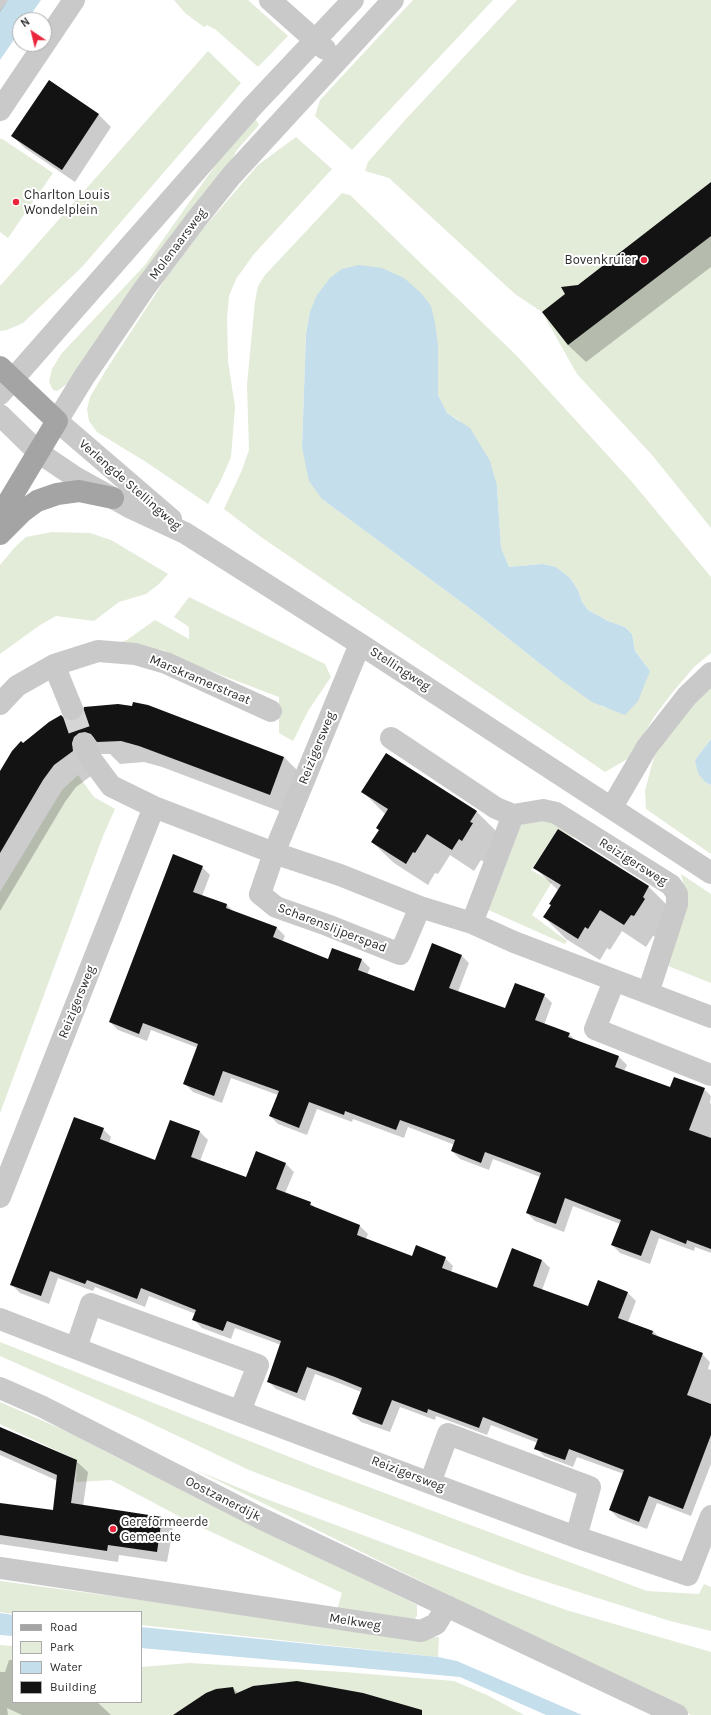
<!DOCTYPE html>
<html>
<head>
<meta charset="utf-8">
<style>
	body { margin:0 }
	#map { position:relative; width:711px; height:1715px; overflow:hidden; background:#fff; font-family:Karla,sans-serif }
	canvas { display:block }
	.legend { position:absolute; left:12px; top:1611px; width:130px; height:92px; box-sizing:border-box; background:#fff; border:1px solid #ababab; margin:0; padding:5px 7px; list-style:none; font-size:12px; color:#2c2c2c }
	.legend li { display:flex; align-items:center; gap:8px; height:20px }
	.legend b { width:20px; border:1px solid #ababab }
	.north { position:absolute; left:12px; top:12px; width:40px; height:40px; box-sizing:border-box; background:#fff; border:1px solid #ababab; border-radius:50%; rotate:325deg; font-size:11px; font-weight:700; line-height:16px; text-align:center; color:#2c2c2c }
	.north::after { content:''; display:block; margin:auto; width:14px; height:18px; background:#eb263c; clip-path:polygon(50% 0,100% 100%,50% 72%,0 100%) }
</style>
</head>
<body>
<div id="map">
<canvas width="711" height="1715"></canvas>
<ul class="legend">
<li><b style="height:5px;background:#a4a4a4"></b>Road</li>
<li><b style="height:11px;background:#e3ebd9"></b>Park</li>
<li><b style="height:11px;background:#c4deec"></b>Water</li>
<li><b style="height:11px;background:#131313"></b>Building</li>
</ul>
<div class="north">N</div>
</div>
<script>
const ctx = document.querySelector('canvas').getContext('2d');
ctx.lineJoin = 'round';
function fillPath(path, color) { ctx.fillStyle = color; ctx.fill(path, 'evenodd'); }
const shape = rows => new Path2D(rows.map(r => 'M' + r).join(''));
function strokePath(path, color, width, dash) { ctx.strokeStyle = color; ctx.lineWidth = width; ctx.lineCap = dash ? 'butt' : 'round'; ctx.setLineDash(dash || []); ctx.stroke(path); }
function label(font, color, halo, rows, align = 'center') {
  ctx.font = font + ' Karla,sans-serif'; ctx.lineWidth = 4; ctx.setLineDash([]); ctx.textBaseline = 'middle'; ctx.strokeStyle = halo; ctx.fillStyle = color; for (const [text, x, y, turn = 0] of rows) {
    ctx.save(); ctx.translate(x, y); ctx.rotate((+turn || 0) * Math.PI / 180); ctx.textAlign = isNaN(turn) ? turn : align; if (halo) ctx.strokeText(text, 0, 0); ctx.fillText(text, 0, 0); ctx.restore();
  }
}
const green = shape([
	[174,0,248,0,288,36,259,66,257,66,216,30,207,25,204,27,185,13],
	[413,0,493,0,352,150,315,116,320,100],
	[517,0,711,0,711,528,652,455,577,374,542,312,515,294,389,178,365,171,368,162,406,119],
	[208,51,241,83,82,267,23,323,7,330,0,331,0,286],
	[254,118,256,120,259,125,237,150,218,184,67,384,57,391,53,390,49,382,52,369,62,353,145,265,234,139],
	[296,137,332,169,254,254,236,279,229,296,227,318,228,361,235,407,231,457,221,480,208,504,146,462,97,432,89,421,87,409,90,397,106,370,166,278,202,230,258,165],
	[1,138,53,173,8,238,0,232,0,140],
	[342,193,350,195,516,355,633,483,711,577,711,653,694,667,672,693,654,717,629,758,605,772,261,537,224,509,242,470,249,450,247,385,255,301,258,286,265,275],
	[310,312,438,345,438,395,447,413,459,420,497,486,501,548,509,567,542,564,556,567,570,578,578,590,582,602,588,610,608,621,625,627,632,634,635,651,650,671,609,708,603,707,557,677,476,613,322,499,302,447,306,334],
	[52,532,90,533,111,540,168,574,159,584,146,594,119,602,94,621,56,616,40,625,0,654,0,565,15,547,26,537],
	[189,597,325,664,331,677,308,711,293,741,279,733,279,697,195,665,163,650,114,644,127,640,155,620,189,639,189,627,174,617],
	[711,682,711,739,695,760,705,782,711,785,711,854,646,809,645,791,652,764,660,741],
	[78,775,94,797,115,809,103,836,0,1113,0,892,62,790],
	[549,817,577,830,573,838,558,829,531,870,552,882,532,915,567,941,565,944,484,908,512,836,526,819],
	[681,874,711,894,711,983,663,964,685,891],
	[0,1342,315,1467,647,1591,699,1594,704,1584,711,1587,711,1631,670,1621,522,1574,249,1470,142,1419,0,1356],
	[0,1402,75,1435,114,1456,417,1605,417,1616,412,1623,336,1613,342,1593,186,1520,111,1480,76,1482,77,1460,0,1424],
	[196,1470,261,1497,499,1586,566,1610,711,1652,711,1715,691,1715],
	[0,1581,372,1631,414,1638,439,1637,438,1657,141,1625,141,1612,13,1612,13,1614,0,1612],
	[0,1645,13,1646,13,1702,141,1702,141,1667,189,1663,344,1672,454,1681,489,1696,524,1715,0,1715]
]);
const water = shape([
	[8,0,41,0,27,20,20,20,20,31,0,60,0,11],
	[359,265,382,268,404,278,421,293,431,306,435,323,438,345,438,395,447,413,470,428,490,461,497,486,501,548,509,567,542,564,556,567,570,578,578,590,582,602,588,610,608,621,625,627,632,634,635,651,650,671,638,701,625,715,592,702,557,677,476,613,322,499,309,481,302,447,306,334,310,312,317,295,330,278,342,269],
	[711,739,711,785,705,782,698,773,695,760],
	[0,1613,13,1615,13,1636,0,1635],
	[141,1627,438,1657,457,1661,582,1715,546,1715,460,1677,141,1648]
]);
const shadow = shape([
	[0,0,8,0,0,12],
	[50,81,99,115,111,127,75,182,25,148,12,136],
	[711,184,711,267,586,362,568,345,543,312],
	[148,706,284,757,306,779,292,816,162,767,144,762,120,764,110,754,101,754,96,758,95,773,76,787,65,802,0,911,0,773,23,745,65,720,70,722,133,707],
	[363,792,476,811,498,833,484,862,481,860,474,871,450,855,438,874,435,873,428,885,394,863,372,842,380,830,386,815],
	[558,830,649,887,671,909,656,937,653,936,646,947,622,931,610,950,607,948,600,960,566,939,544,917,552,906,558,890,535,868],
	[202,867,210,875,202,896,227,905,234,912,277,928,285,936,282,942,329,960,333,949,362,960,370,968,367,975,414,992,461,955,469,963,458,992,505,1010,544,995,552,1003,544,1025,569,1034,576,1041,619,1057,627,1065,624,1071,671,1089,704,1089,711,1096,710,1103,711,1104,711,1253,695,1247,694,1251,659,1238,650,1264,620,1253,612,1245,620,1224,573,1206,564,1232,535,1221,527,1213,540,1177,493,1159,489,1170,460,1159,452,1151,455,1145,408,1127,404,1138,353,1119,352,1122,317,1109,307,1135,278,1124,270,1116,278,1095,231,1078,222,1103,193,1092,185,1084,198,1048,151,1030,147,1041,118,1030,110,1022],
	[171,1121,200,1132,208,1140,200,1161,247,1179,286,1164,294,1172,285,1193,310,1203,317,1209,360,1226,368,1234,366,1239,412,1257,445,1258,453,1266,451,1272,498,1289,513,1249,542,1260,550,1268,542,1290,589,1308,628,1293,636,1301,628,1322,653,1331,660,1338,702,1354,710,1362,708,1369,711,1370,711,1464,691,1516,657,1503,647,1529,618,1518,610,1510,624,1474,577,1457,573,1467,544,1456,536,1448,538,1443,491,1425,487,1435,436,1416,435,1420,400,1407,390,1432,361,1422,353,1414,361,1392,344,1385,315,1374,305,1401,276,1389,268,1381,281,1345,235,1328,231,1339,202,1328,194,1320,196,1314,149,1296,145,1307,95,1287,93,1291,58,1278,49,1304,20,1293,12,1285,103,1129,111,1137,109,1143,156,1161],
	[0,1430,76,1461,88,1472,83,1506,162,1518,173,1529,167,1562,119,1555,118,1562,0,1544,0,1504,54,1512,58,1481,0,1455],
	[9,1660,13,1660,13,1702,97,1702,111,1715,22,1715,7,1708,8,1715,0,1715,0,1672,5,1672],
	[233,1688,239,1694,417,1715,186,1715]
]);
const building = shape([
	[49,80,99,114,62,170,11,136],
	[711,182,711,236,568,345,542,312,565,294,561,287,578,285],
	[133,702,148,705,284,757,270,795,139,746,121,741,97,742,91,734,85,732,79,733,74,737,72,743,73,751,54,765,43,780,0,853,0,771,12,751,21,741,23,743,49,722,61,715,65,719,70,721,77,720,82,716,84,707,118,704,132,706],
	[386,753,477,811,470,822,473,823,462,841,459,839,452,850,427,834,415,853,413,852,406,864,371,842,379,830,376,828,388,809,361,792],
	[558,829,649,886,643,897,645,899,634,916,631,915,624,925,600,910,588,929,585,927,578,939,543,917,551,905,549,904,561,885,533,868],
	[173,854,203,866,193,892,227,904,226,908,277,927,273,937,328,959,332,948,362,959,358,970,414,991,432,943,462,955,449,988,505,1008,515,983,545,994,535,1020,570,1033,568,1037,619,1056,615,1067,670,1087,674,1077,705,1088,689,1130,711,1138,711,1249,687,1240,686,1244,651,1230,641,1256,611,1245,621,1220,565,1198,556,1224,526,1213,541,1173,485,1152,481,1163,451,1151,455,1140,400,1120,396,1130,345,1111,344,1115,309,1102,299,1128,269,1116,279,1091,223,1071,214,1096,183,1084,198,1044,143,1023,139,1034,109,1022],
	[74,1117,104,1128,100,1139,155,1160,170,1120,200,1131,191,1157,246,1177,256,1151,286,1163,276,1189,311,1202,310,1205,360,1225,357,1235,412,1256,416,1245,446,1257,442,1268,497,1288,512,1248,542,1260,533,1286,588,1306,598,1280,628,1292,618,1318,653,1331,652,1334,703,1353,687,1395,711,1404,711,1435,683,1509,649,1496,639,1522,609,1510,624,1470,569,1449,565,1460,534,1449,538,1439,483,1417,479,1428,428,1409,427,1413,392,1400,382,1425,352,1414,362,1388,335,1377,307,1367,297,1393,267,1382,281,1341,227,1321,223,1331,192,1320,196,1310,141,1288,137,1299,87,1280,85,1284,50,1271,41,1296,10,1285],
	[0,1427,77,1460,71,1503,162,1517,157,1552,108,1545,107,1551,0,1535,0,1503,53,1510,57,1475,0,1450],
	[297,1681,363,1693,422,1710,422,1715,173,1715,206,1693,216,1689,233,1687,235,1694,253,1686]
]);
const minorTunnel = shape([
	[72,709,84,744]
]);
const minor = shape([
	[270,0,325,49],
	[0,110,74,0],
	[0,394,252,107,353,0],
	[0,415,38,452,75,477,129,507,185,533,360,644,711,873],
	[171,519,57,421,84,377,144,289,196,220,232,175,393,0],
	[360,644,274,853,260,894,276,907,327,925,400,954,420,907],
	[54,665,72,709],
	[0,704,17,686,54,665,98,651,135,654,166,663,271,711],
	[391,738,496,808,513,815,543,810,556,813,671,885,677,894,677,904,648,993],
	[84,744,91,759,111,786,154,807,274,853,340,875,420,907,472,923,514,942,711,1017],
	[612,807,647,747,687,696,711,673],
	[472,923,513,815],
	[614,981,595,1029,711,1075],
	[0,1197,154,807],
	[0,1319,212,1401,430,1483,576,1537,688,1575,711,1516],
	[76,1348,91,1304,258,1365,240,1411],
	[0,1388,41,1406,260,1518,677,1715],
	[430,1483,448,1434,590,1487,576,1537],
	[0,1568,421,1631,436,1624,447,1606]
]);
const major = shape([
	[0,367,57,421,0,516],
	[0,534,22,512,37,501,57,494,79,491,113,498]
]);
const markers = [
	[16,202,4,"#eb263c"],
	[644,260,4,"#eb263c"],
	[113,1529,4,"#eb263c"]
];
const poiNames = [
	["Charlton Louis",24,195],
	["Wondelplein",24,210],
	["Bovenkruier",636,260,"right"],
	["Gereformeerde",121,1522],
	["Gemeente",121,1537]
];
const streetNames = [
	["Molenaarsweg",178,244,-53],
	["Verlengde Stellingweg",130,485,41],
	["Stellingweg",400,669,33],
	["Marskramerstraat",200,680,23],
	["Reizigersweg",317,748,-68],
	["Reizigersweg",633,862,32],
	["Scharenslijperspad",332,928,21],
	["Reizigersweg",77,1002,-68],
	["Reizigersweg",408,1474,21],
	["Oostzanerdijk",223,1499,27],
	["Melkweg",355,1622,9]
];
fillPath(green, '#e3ebd9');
fillPath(water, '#c4deec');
fillPath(shadow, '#0003');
fillPath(building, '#131313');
strokePath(minorTunnel, '#d5d5d5', 22, [22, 11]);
strokePath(minor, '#c9c9c9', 22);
strokePath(major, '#a4a4a4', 22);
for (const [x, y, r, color] of markers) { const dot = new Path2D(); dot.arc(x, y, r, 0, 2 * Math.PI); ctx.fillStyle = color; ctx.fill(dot); strokePath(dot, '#fff', 1.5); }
label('13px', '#2c2c2c', '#fff', poiNames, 'left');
label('13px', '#2c2c2c', '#fff', streetNames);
</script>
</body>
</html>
